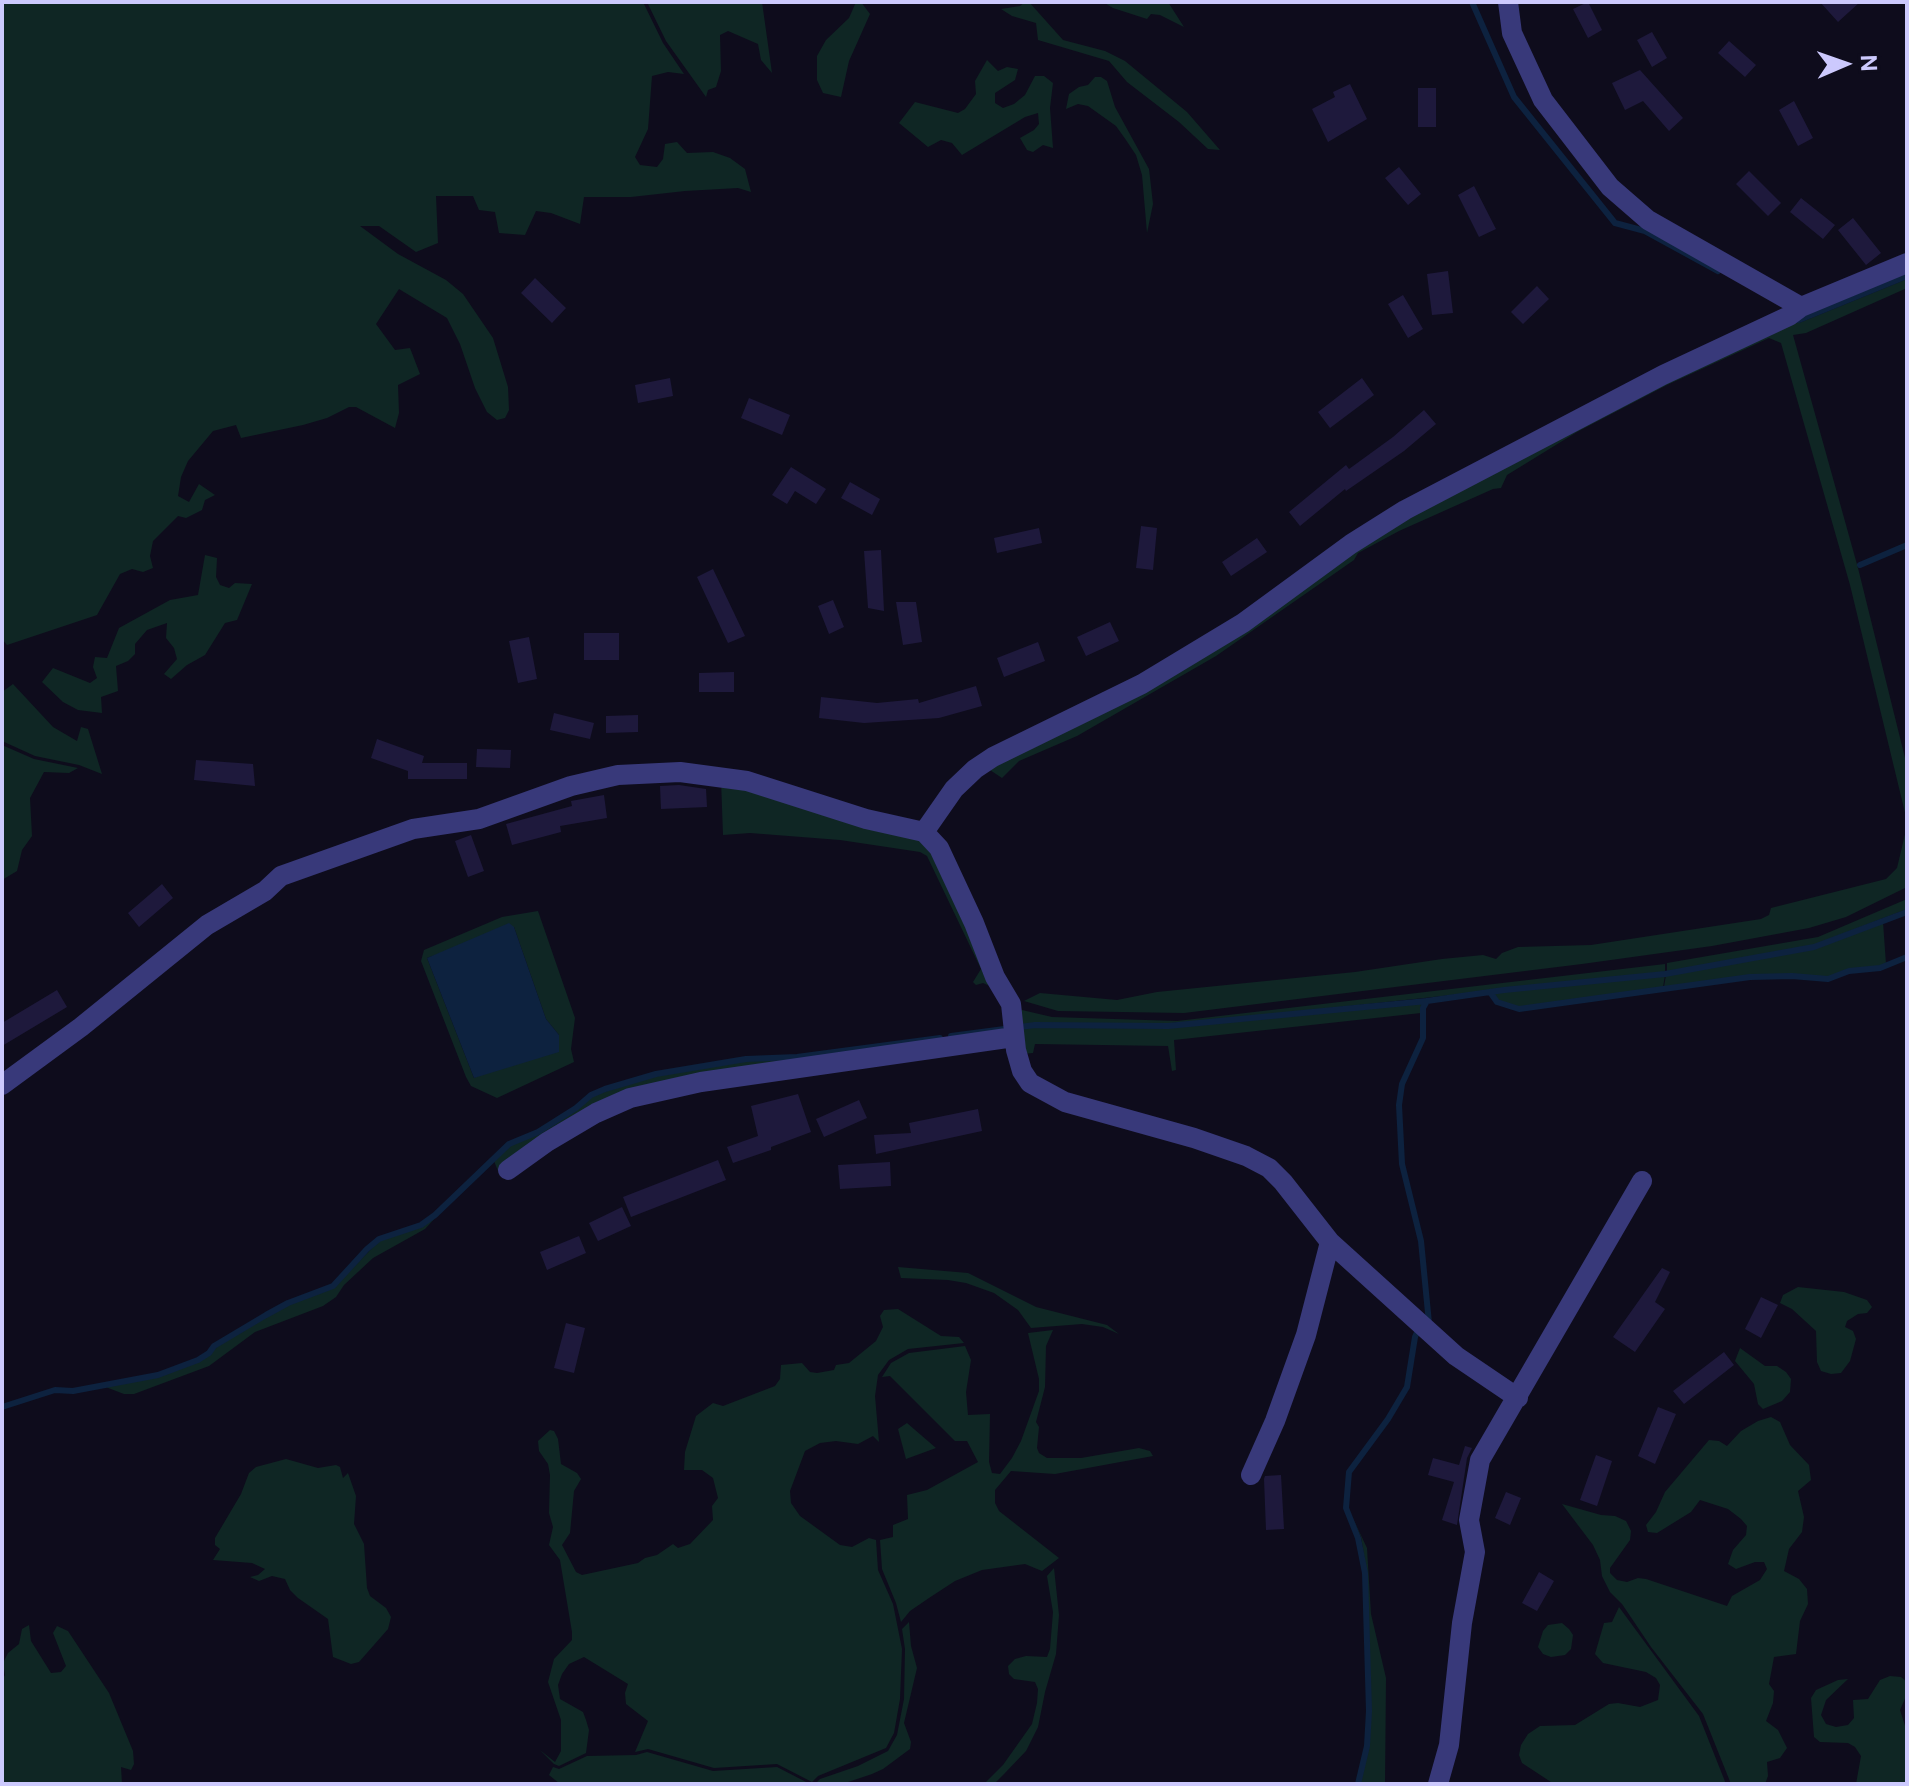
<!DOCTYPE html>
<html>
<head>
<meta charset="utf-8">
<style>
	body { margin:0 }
	#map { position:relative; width:1909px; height:1786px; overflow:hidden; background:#0e0c1c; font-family:"Public Sans",sans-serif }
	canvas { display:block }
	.frame { position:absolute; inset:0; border:4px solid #ccc9fd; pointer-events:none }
	.north { position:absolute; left:1805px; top:24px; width:80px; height:80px; -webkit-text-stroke:6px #0e0c1c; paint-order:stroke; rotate:88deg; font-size:22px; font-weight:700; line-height:32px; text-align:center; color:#ccc9fd }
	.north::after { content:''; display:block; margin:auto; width:28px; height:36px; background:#ccc9fd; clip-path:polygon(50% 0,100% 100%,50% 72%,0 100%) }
</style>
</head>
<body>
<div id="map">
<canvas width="1909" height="1786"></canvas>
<div class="frame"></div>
<div class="north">N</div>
</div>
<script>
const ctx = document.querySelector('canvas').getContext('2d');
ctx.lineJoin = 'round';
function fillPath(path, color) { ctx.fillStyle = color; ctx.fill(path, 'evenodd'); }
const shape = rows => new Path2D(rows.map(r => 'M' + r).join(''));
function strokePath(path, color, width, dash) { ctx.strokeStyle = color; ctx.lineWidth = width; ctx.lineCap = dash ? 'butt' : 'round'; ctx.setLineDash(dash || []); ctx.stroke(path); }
const green = shape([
	[2,2,643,2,663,43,684,74,668,72,652,76,648,129,635,157,640,165,657,167,663,159,665,144,677,142,687,153,713,152,730,158,745,169,751,192,738,188,685,191,631,197,584,197,580,224,551,213,536,211,525,235,499,233,495,212,479,210,473,196,436,196,438,243,416,252,379,226,360,226,398,254,446,280,463,294,493,338,508,387,509,410,505,418,497,420,487,412,475,388,460,344,447,318,399,289,376,324,395,350,410,348,420,374,398,385,399,413,395,428,356,407,349,407,327,418,303,425,241,438,236,425,213,431,188,461,181,477,178,496,189,502,199,484,215,495,205,500,202,510,186,518,178,516,153,541,150,556,153,568,143,572,132,569,120,574,97,615,7,645,2,639],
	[647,2,762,2,772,73,761,60,758,44,728,31,720,35,721,71,716,87,708,90,706,97,666,41],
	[856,2,861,2,870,14,849,61,841,97,823,93,817,80,817,56,826,40,849,18],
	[1025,2,1029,2,1063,40,1105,51,1125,61,1187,112,1220,150,1208,149,1179,122,1127,82,1109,61,1038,40,1036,23,1012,16,1001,9,1020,6],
	[1103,2,1168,2,1184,27,1160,15,1151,14,1147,19,1113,8],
	[987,60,998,71,1007,67,1018,69,1015,80,995,93,995,103,1003,108,1014,104,1025,95,1035,76,1044,76,1053,83,1050,108,1053,148,1043,145,1033,152,1027,150,1020,138,1034,130,1039,124,1038,113,1025,117,962,155,952,143,941,140,928,147,899,123,915,102,958,113,965,109,976,94,975,81],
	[1095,77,1101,77,1107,81,1115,107,1149,169,1153,204,1147,233,1142,175,1136,155,1126,140,1116,126,1088,106,1078,104,1066,109,1069,94,1079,87,1088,85],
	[1907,267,1907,274,1796,320,1799,323,1907,279,1907,288,1806,333,1793,335,1858,568,1907,766,1907,821,1850,585,1781,343,1769,338,1667,385,1577,432,1507,475,1501,488,1493,489,1399,531,1358,553,1354,560,1216,656,1077,736,1019,761,1002,778,987,768,1382,532,1627,400],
	[205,555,217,558,216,577,220,585,229,588,235,583,252,584,237,620,225,623,205,655,187,665,171,679,164,674,177,659,174,648,166,638,167,623,147,630,135,644,135,654,128,661,116,666,118,691,101,697,102,713,78,710,63,702,42,682,53,668,90,683,97,678,93,667,95,657,107,658,119,628,170,600,198,595],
	[13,684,53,727,77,741,81,727,88,729,102,774,79,765,35,756,2,741,2,692],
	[2,745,34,759,78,768,69,773,44,772,30,798,32,836,22,850,17,871,2,880],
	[721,780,920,836,928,846,994,988,983,983,976,985,973,982,981,969,927,856,920,852,840,840,750,833,723,835],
	[1907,826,1907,887,1846,917,1809,928,1712,946,1582,964,1184,1013,1058,1011,1024,1001,1040,993,1117,1000,1157,992,1355,972,1442,959,1483,955,1496,959,1502,953,1518,947,1591,945,1761,919,1769,915,1771,908,1886,879,1897,868],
	[1907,899,1907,909,1814,945,1667,972,1667,963,1818,937],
	[538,911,575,1018,571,1049,574,1062,497,1098,471,1086,466,1077,421,961,424,950,502,917],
	[514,927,546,1019,559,1035,474,1078,427,958],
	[1883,922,1886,964,1879,967,1849,971,1828,978,1772,974,1664,987,1666,975,1815,948],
	[1665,964,1665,972,1229,1019,1143,1025,1017,1024,1018,1013,1022,1010,1052,1017,1177,1021],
	[1665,975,1663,987,1540,1006,1510,1007,1498,1002,1492,993],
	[1424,1003,1421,1013,1174,1040,1176,1070,1172,1071,1168,1046,1035,1044,1033,1053,1021,1054,1015,1028,1168,1028],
	[943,1039,630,1095,500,1176,494,1161,509,1145,539,1133,576,1109,592,1096,657,1075,746,1061,797,1058],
	[436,1217,425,1229,373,1258,344,1285,336,1297,323,1306,255,1332,209,1366,134,1394,124,1394,103,1386,158,1376,199,1361,234,1334,267,1316,288,1304,334,1287,380,1240,422,1227],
	[898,1267,968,1273,1036,1307,1107,1325,1119,1334,1103,1327,1082,1324,1031,1328,1018,1310,994,1293,966,1283,948,1280,901,1278],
	[1798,1287,1844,1292,1867,1300,1872,1307,1867,1313,1858,1314,1847,1321,1845,1327,1853,1331,1856,1339,1850,1361,1841,1373,1831,1374,1821,1371,1817,1362,1816,1331,1792,1309,1780,1303,1783,1295],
	[898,1309,941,1336,959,1337,964,1343,908,1349,889,1360,878,1375,875,1396,879,1442,873,1436,858,1444,836,1441,820,1443,805,1451,790,1491,791,1503,800,1516,840,1545,852,1547,869,1538,876,1540,878,1570,893,1604,902,1649,900,1699,894,1733,886,1748,818,1776,812,1782,777,1764,714,1768,648,1749,635,1752,648,1721,626,1704,625,1693,628,1684,584,1657,569,1664,562,1674,558,1685,560,1699,583,1712,586,1720,589,1730,586,1753,559,1766,554,1764,540,1750,555,1762,561,1751,561,1720,548,1682,554,1659,572,1640,572,1632,560,1560,549,1545,553,1527,549,1513,550,1475,548,1464,539,1451,538,1441,550,1430,554,1431,558,1439,561,1464,577,1473,581,1479,574,1491,570,1533,562,1545,576,1572,582,1575,638,1563,645,1558,657,1555,673,1544,678,1548,690,1544,713,1520,712,1506,718,1498,713,1478,702,1470,684,1470,685,1452,696,1416,713,1403,723,1406,775,1386,780,1379,781,1365,802,1363,810,1372,817,1373,834,1370,836,1365,849,1363,876,1341,883,1327,880,1316,884,1310],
	[1053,1330,1046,1346,1045,1387,1036,1422,1039,1427,1037,1448,1039,1453,1047,1458,1081,1458,1139,1448,1150,1451,1153,1456,1055,1474,1011,1471,995,1490,995,1503,999,1511,1059,1558,1042,1571,1025,1564,982,1570,955,1581,929,1598,910,1611,901,1622,896,1603,882,1569,880,1540,893,1537,893,1525,908,1519,907,1495,927,1490,978,1462,967,1441,955,1441,890,1376,882,1377,891,1363,909,1353,965,1346,971,1360,966,1392,968,1415,990,1414,989,1462,992,1473,1000,1474,1012,1458,1021,1441,1039,1391,1039,1379,1028,1333],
	[1740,1348,1765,1366,1777,1366,1786,1372,1791,1379,1790,1392,1782,1401,1763,1409,1758,1404,1754,1384,1735,1361],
	[1771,1417,1780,1422,1790,1445,1809,1465,1811,1480,1798,1491,1804,1517,1802,1532,1789,1549,1784,1571,1799,1579,1807,1589,1808,1604,1800,1621,1796,1654,1774,1657,1769,1684,1774,1691,1773,1703,1766,1721,1778,1730,1787,1748,1780,1758,1767,1762,1768,1776,1765,1784,1731,1784,1703,1714,1651,1647,1622,1604,1610,1592,1602,1576,1600,1560,1593,1545,1562,1504,1601,1515,1615,1516,1626,1521,1631,1531,1630,1540,1610,1568,1610,1573,1617,1580,1627,1582,1638,1578,1646,1579,1727,1606,1732,1596,1760,1580,1767,1569,1764,1562,1755,1562,1736,1569,1728,1564,1733,1550,1746,1535,1747,1526,1741,1519,1728,1509,1700,1500,1691,1512,1657,1533,1648,1532,1646,1525,1656,1512,1665,1492,1709,1440,1719,1441,1727,1446,1741,1431,1758,1421],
	[907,1423,936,1448,906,1459,898,1429],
	[286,1459,318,1468,336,1465,340,1467,343,1478,348,1473,356,1496,354,1524,364,1544,367,1588,370,1596,386,1608,391,1617,388,1629,359,1662,351,1664,333,1657,328,1619,298,1598,290,1590,285,1579,272,1576,259,1581,250,1577,258,1575,265,1569,252,1563,213,1560,220,1549,215,1545,215,1538,241,1494,249,1473,256,1467],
	[1348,1508,1367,1548,1371,1614,1386,1678,1385,1784,1360,1784,1369,1746,1371,1711,1366,1616,1367,1573,1361,1537],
	[1054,1568,1059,1615,1056,1654,1045,1692,1038,1727,1026,1751,1005,1773,994,1784,984,1784,1003,1765,1032,1724,1037,1703,1038,1689,1035,1682,1014,1679,1009,1674,1008,1666,1015,1659,1026,1656,1047,1657,1050,1649,1053,1612,1047,1576],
	[1619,1607,1699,1716,1726,1784,1554,1784,1522,1763,1519,1755,1521,1745,1528,1734,1540,1726,1575,1725,1609,1704,1618,1703,1640,1707,1658,1700,1660,1685,1656,1678,1646,1672,1603,1663,1595,1654,1604,1623,1612,1622],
	[909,1622,911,1646,917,1668,904,1723,911,1742,910,1749,883,1769,872,1774,842,1784,815,1784,820,1779,858,1766,888,1751,897,1735,904,1699,905,1649,902,1629],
	[1562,1623,1569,1629,1573,1635,1571,1649,1565,1655,1551,1657,1543,1654,1538,1647,1543,1631,1548,1625],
	[29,1625,31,1641,51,1673,61,1672,66,1666,53,1633,57,1626,68,1631,109,1693,133,1751,134,1764,131,1770,121,1767,122,1784,2,1784,2,1680,5,1675,3,1663,8,1653,19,1644,22,1629],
	[1890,1676,1901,1677,1907,1682,1907,1694,1900,1710,1907,1732,1907,1784,1856,1784,1861,1756,1855,1747,1848,1743,1820,1742,1814,1737,1811,1698,1816,1690,1838,1680,1848,1679,1826,1700,1821,1715,1826,1724,1836,1727,1848,1725,1854,1718,1853,1700,1868,1699,1880,1680],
	[647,1752,713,1771,777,1767,810,1784,560,1784,549,1775,553,1767,559,1769,587,1756,636,1755]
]);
const water = shape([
	[509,923,514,927,546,1019,559,1035,559,1052,474,1078,427,958]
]);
const stream = shape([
	[1472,2,1514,97,1615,223,1645,231,1718,271],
	[1799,320,1907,276],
	[1860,565,1907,545],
	[1490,992,1497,1002,1519,1009,1750,977,1792,976,1828,979,1849,971,1880,968,1907,957],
	[1427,1001,1423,1008,1423,1038,1402,1084,1399,1105,1402,1164,1421,1241,1429,1323],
	[951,1036,1035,1025,1168,1026,1427,1001,1504,990,1665,974,1814,947,1907,912],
	[2,1407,55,1390,73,1391,158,1375,198,1360,209,1353,214,1346,266,1315,288,1303,333,1286,367,1249,379,1239,421,1225,435,1215,509,1144,538,1132,576,1108,591,1095,605,1089,656,1074,746,1059,797,1057,940,1038],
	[1358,1784,1367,1746,1369,1711,1365,1573,1358,1538,1346,1508,1349,1472,1388,1419,1407,1387,1415,1337,1419,1328]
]);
const building = shape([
	[1588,2,1602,30,1588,38,1573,9],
	[1820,2,1860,2,1838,22],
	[1652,32,1667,58,1652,67,1637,40],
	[1729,41,1756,65,1745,77,1718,53],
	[1640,70,1683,118,1669,131,1643,101,1625,110,1612,83],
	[1350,84,1367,119,1328,142,1312,109,1335,97,1333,92],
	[1418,88,1436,88,1436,127,1418,127],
	[1794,101,1813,138,1798,146,1779,110],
	[1399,167,1421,194,1408,205,1385,178],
	[1749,171,1781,203,1768,216,1736,184],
	[1474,186,1496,229,1479,237,1458,195],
	[1801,198,1835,225,1823,239,1790,212],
	[1853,218,1881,253,1866,265,1838,230],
	[1448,271,1453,313,1432,315,1427,274],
	[535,278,566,308,552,323,521,293],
	[1537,286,1549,299,1523,324,1511,312],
	[1403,295,1423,329,1408,338,1388,304],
	[670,378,673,396,638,403,635,385],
	[1362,378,1374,395,1330,428,1318,412],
	[749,398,790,415,782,435,741,418],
	[1424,410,1436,424,1404,451,1346,491,1345,489,1300,526,1289,512,1346,465,1349,469,1393,437],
	[791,467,826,489,816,504,795,491,787,504,772,495],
	[850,482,880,499,872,515,841,498],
	[1141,526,1157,528,1153,570,1136,568],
	[1039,528,1042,543,997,553,994,538],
	[1257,538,1267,552,1231,576,1222,562],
	[881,550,884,611,868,608,864,551],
	[713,569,745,636,728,643,697,577],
	[833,600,844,627,829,634,818,606],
	[896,602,916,602,922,642,903,645],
	[1110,622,1119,641,1086,656,1077,637],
	[584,633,619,633,619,660,584,660],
	[529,637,537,679,518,683,509,641],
	[1038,642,1045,661,1004,677,997,658],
	[734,672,734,692,699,692,699,673],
	[976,686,982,706,939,718,864,723,819,718,821,697,877,703,918,699,919,703],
	[554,713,594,723,590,739,550,730],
	[638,715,638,732,606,733,606,716],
	[377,739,424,756,422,763,467,763,467,779,408,779,408,771,371,758],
	[477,749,511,750,510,768,476,767],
	[196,760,253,764,255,786,194,780],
	[679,785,706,789,707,807,661,809,660,786],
	[604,795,607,818,560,826,561,832,512,845,506,824,572,806,571,801],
	[471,835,484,871,468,877,455,841],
	[162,884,173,898,139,927,128,913],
	[57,990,67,1007,2,1046,2,1023],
	[798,1094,811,1132,771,1147,771,1150,733,1163,727,1147,758,1136,751,1106],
	[859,1100,867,1118,824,1137,816,1119],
	[978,1109,982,1131,876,1154,874,1135,911,1133,909,1123],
	[718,1160,726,1180,631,1217,623,1197],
	[890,1162,891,1186,840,1189,838,1165],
	[622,1207,631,1226,598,1241,589,1223],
	[579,1236,586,1253,547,1270,540,1252],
	[1662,1268,1670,1272,1655,1302,1665,1309,1635,1352,1613,1337],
	[1761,1297,1778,1305,1761,1338,1745,1329],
	[566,1323,585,1328,574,1373,554,1368],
	[1724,1352,1734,1365,1684,1404,1673,1391],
	[1658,1407,1676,1414,1655,1464,1638,1456],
	[1465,1446,1472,1448,1467,1458,1457,1525,1442,1520,1454,1482,1428,1475,1433,1458,1459,1465],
	[1596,1455,1612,1461,1597,1506,1580,1500],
	[1281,1475,1284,1529,1266,1530,1264,1479,1265,1476],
	[1506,1492,1521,1498,1510,1525,1495,1518],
	[1539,1572,1554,1581,1537,1611,1522,1603]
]);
const street = shape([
	[1508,2,1512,33,1543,100,1610,187,1648,220,1801,307,1907,263],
	[924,832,954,789,975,769,993,757,1142,684,1243,623,1351,544,1405,510,1663,375,1789,316,1801,307],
	[2,1085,81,1027,207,925,265,891,281,876,413,829,479,819,571,786,618,775,680,772,747,781,866,819,924,832,939,848,974,923,995,977,1011,1004,1016,1050,1022,1071,1030,1083,1065,1102,1194,1138,1246,1156,1269,1168,1283,1182,1330,1242,1456,1356,1518,1398],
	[508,1170,547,1142,596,1113,630,1098,701,1082,1014,1037],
	[1251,1475,1275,1421,1306,1335,1330,1242],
	[1438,1784,1449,1745,1462,1623,1475,1552,1469,1520,1480,1460,1642,1181]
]);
fillPath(green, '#0f2624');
fillPath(water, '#0d223f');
strokePath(stream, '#0d223f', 6);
fillPath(building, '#1e193c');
strokePath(street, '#38397a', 20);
</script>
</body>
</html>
